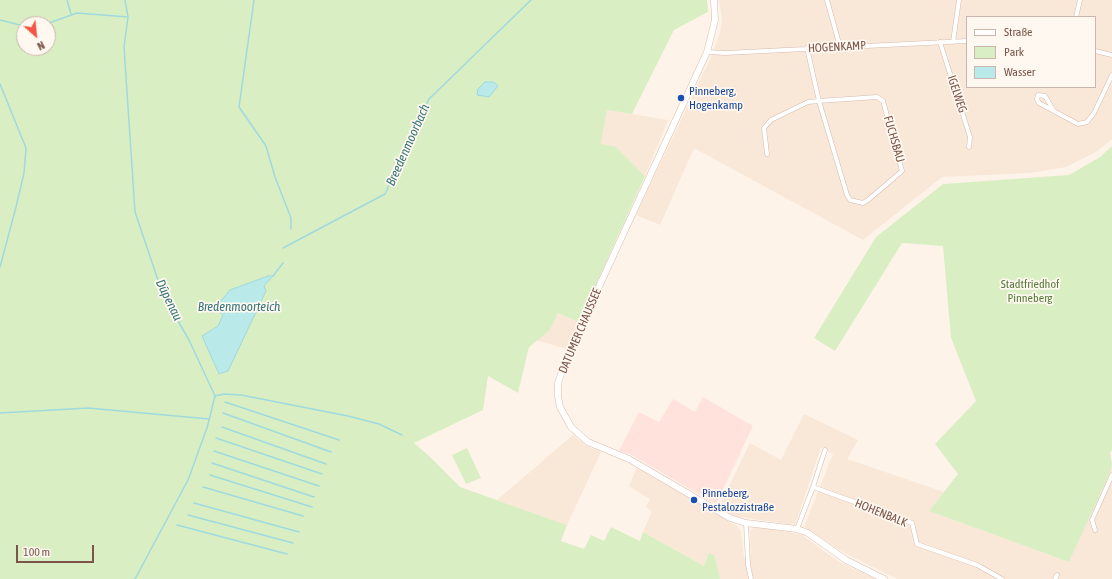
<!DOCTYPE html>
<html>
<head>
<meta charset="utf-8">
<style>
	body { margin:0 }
	#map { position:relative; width:1112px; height:579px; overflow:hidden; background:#fef3e8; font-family:"Asap Condensed",sans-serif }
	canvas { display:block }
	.legend { position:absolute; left:966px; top:16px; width:130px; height:72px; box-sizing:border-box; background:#fff8f0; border:1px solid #cbb7ad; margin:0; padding:5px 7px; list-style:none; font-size:12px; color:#7c5549 }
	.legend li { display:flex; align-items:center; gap:8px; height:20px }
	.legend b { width:20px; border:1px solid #cbb7ad }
	.north { position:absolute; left:16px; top:16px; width:40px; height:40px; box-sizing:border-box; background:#fff8f0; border:1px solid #cbb7ad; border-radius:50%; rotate:153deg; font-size:11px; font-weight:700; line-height:16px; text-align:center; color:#7c5549 }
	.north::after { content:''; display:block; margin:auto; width:14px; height:18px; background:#f25743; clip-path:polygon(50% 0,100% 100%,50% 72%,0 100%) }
	.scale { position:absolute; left:16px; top:545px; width:78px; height:18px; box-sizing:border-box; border:2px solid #7c5549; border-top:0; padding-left:5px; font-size:12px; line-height:14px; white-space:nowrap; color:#7c5549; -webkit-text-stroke:3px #fff8f0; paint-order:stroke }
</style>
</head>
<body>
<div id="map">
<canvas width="1112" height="579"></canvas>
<ul class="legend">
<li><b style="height:5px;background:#fff"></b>Straße</li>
<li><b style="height:11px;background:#daeec4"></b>Park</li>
<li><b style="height:11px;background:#bae9ea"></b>Wasser</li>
</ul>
<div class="north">N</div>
<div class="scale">100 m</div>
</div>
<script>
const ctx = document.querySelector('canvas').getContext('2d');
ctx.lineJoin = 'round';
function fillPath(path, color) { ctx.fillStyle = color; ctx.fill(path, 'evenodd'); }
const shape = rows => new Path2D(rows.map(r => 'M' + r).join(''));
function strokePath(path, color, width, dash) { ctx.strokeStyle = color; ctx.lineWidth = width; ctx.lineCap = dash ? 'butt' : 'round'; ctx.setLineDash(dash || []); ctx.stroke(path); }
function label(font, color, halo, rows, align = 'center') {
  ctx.font = font + ' "Asap Condensed",sans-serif'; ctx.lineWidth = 3.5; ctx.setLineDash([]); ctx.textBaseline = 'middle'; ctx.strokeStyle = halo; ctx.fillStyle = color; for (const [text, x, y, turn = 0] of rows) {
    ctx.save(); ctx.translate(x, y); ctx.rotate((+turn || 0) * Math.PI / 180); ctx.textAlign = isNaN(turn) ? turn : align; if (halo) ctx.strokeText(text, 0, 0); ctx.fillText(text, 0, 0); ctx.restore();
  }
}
const residential = shape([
	[719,0,1112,0,1112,139,1096,152,1066,167,1030,173,942,177,863,240,694,148,660,225,636,215,710,59,720,33,722,19],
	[967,17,1095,17,1095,87,967,87],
	[607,110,668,120,645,176,615,146,601,144],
	[558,313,579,322,567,349,536,340,550,330],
	[804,414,858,440,847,459,944,492,929,511,1069,562,1112,465,1112,579,897,579,841,551,804,527,833,454,821,447,795,525,733,516,719,507,750,443,781,460],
	[573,435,585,445,601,452,567,525,497,500],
	[637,468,737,526,741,532,744,558,751,553,750,531,756,526,802,535,839,562,876,579,720,579,715,556,709,553,704,566,643,532,652,511,646,507,650,499,629,486]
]);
const commercial = shape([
	[703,397,753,426,716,504,630,454,619,451,639,412,659,422,673,399,695,412]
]);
const green = shape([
	[0,0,707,0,708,12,674,30,632,114,607,110,601,144,615,146,645,176,579,322,558,313,550,330,529,347,518,393,488,376,483,410,414,443,428,455,460,487,567,525,561,541,584,549,591,535,604,541,611,527,640,541,643,532,704,566,709,553,715,556,720,579,0,579],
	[24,24,48,24,48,48,24,48],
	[1112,146,1112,450,1110,453,1112,464,1110,472,1069,562,929,511,958,474,935,444,976,401,951,338,943,246,902,243,835,351,814,338,876,237,943,184,1069,175,1100,157],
	[467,448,481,478,466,484,452,455]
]);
const water = shape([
	[485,82,494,82,498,86,489,97,477,95,478,89,485,82],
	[268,276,273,276,264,286,266,291,228,371,219,374,202,336,218,326,223,315,215,308,230,290,268,276]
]);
const stream = shape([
	[67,0,71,14],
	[125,0,128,17,124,47,135,212,163,295,189,340,215,396,207,428,188,480,135,579],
	[254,0,239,107,266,146,275,177,291,218,291,229],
	[0,20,24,26],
	[46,24,77,13,128,17],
	[283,248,385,194,429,99,531,0],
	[0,267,16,207,24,173,26,148,0,84],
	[273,276,283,263],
	[215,396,224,394,241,395,348,416,379,424,402,435],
	[225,402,339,440],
	[0,413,88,408,209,419],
	[223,413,331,452],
	[222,427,326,464],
	[216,438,322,474],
	[214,451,319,486],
	[212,463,314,497],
	[210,475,312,507],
	[203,487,303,516],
	[194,503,299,532],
	[188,515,293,543],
	[177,525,287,554]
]);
const street = shape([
	[827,0,840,47],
	[1076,17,1080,0],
	[940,42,970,137,969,147],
	[953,42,959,0],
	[1095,51,1112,55],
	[707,52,725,53,967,41],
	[1054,111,1045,96,1038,95,1037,99,1039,103,1078,124,1087,122,1094,113,1112,75],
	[767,154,764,128,771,120,808,102,819,101,877,97,883,101,902,171,868,200,863,203,850,200,847,195,819,101,807,48],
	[813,487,825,450],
	[746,523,748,565,751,579],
	[797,529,813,487,912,523,917,544,977,565,1002,579],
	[1095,530,1092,520,1112,475],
	[1055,579,1057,575]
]);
const secondary = shape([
	[714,0,715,20,707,52,591,304,562,371,558,383,558,396,560,407,571,427,588,442,629,459,730,518,746,523,797,529,808,533,846,560,884,579]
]);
const markers = [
	[681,98,4,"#1a4fb4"],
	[694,500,4,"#1a4fb4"]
];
const streetNames = [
	["HOGENKAMP",837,47,-3],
	["IGELWEG",957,94,72],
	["FUCHSBAU",894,139,74],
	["DATUMER CHAUSSEE",580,331,-67],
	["HOHENBALK",881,513,22]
];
const transitNames = [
	["Pinneberg,",689,91],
	["Hogenkamp",689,105],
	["Pinneberg,",702,493],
	["Pestalozzistraße",702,507]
];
const parkNames = [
	["Stadtfriedhof",1030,284],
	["Pinneberg",1030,298]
];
const waterNames = [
	["Breedenmoorbach",408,145,-66],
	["Düpenau",169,300,64],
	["Bredenmoorteich",239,307]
];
fillPath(residential, '#f9e7d8');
fillPath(commercial, '#ffe2db');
fillPath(green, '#daeec4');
fillPath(water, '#bae9ea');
strokePath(water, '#9fdadd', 1);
strokePath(stream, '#9fdadd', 1.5);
strokePath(street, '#d4bcaf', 5);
strokePath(secondary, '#dabdae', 7);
strokePath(street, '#fff', 4);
strokePath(secondary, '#fff', 6);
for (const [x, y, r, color] of markers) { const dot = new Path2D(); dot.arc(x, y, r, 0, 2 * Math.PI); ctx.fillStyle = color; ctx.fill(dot); strokePath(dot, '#fff8f0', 1.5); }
label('12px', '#7c5549', '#fff8f0', streetNames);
label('12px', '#164399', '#fff8f0', transitNames, 'left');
label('12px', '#567c3c', '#fff8f0', parkNames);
label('italic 13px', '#38767a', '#fff8f0', waterNames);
</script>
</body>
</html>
